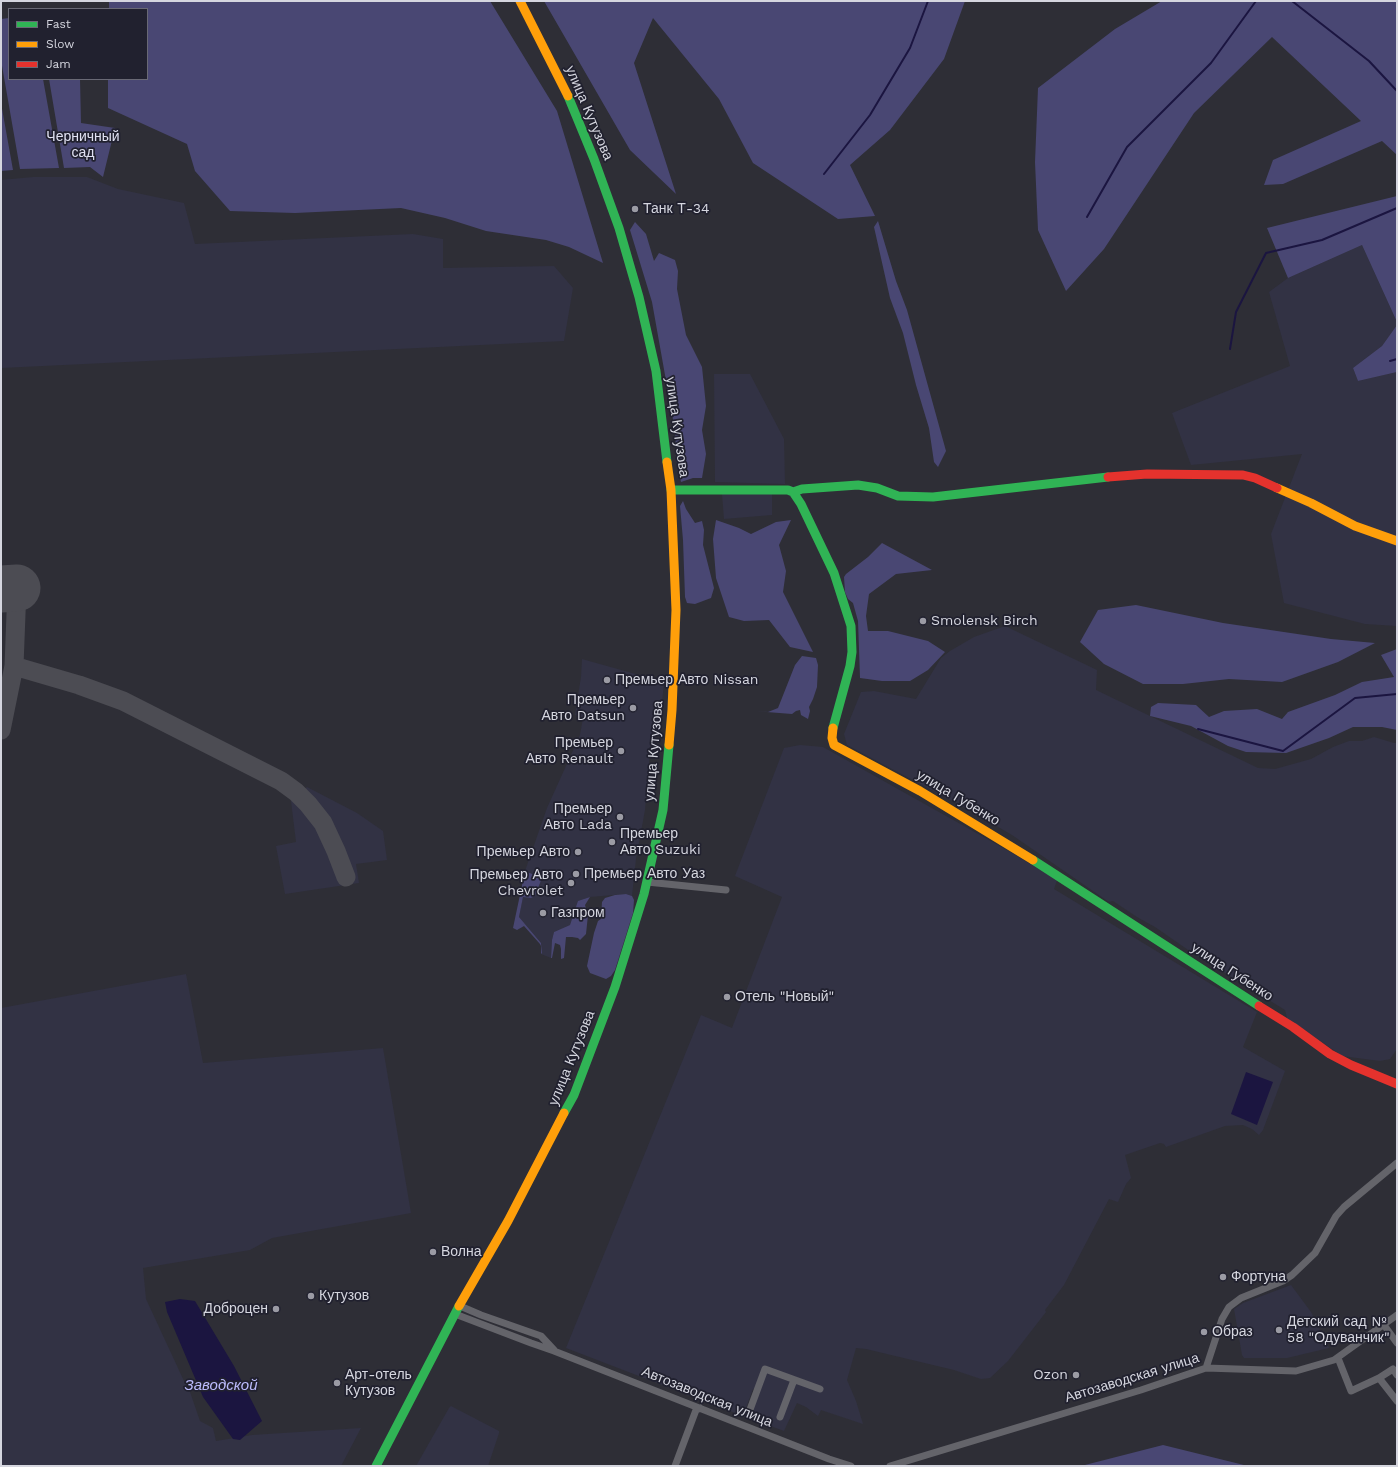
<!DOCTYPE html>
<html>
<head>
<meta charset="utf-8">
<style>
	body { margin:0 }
	#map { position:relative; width:1398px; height:1467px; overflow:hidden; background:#2e2e36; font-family:"Work Sans",sans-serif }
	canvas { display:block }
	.frame { position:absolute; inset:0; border:2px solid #d5d6df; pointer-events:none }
	.legend { position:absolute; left:8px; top:8px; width:140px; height:72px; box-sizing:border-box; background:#21212f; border:1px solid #696975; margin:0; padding:5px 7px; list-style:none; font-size:12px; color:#d5d6df }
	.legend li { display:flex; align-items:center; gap:8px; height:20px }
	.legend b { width:20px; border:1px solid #696975 }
</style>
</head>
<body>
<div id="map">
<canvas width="1398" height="1467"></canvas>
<div class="frame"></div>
<ul class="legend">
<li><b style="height:5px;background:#30b455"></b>Fast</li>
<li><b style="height:5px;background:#ff9f0a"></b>Slow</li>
<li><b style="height:5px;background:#e5322d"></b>Jam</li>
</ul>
</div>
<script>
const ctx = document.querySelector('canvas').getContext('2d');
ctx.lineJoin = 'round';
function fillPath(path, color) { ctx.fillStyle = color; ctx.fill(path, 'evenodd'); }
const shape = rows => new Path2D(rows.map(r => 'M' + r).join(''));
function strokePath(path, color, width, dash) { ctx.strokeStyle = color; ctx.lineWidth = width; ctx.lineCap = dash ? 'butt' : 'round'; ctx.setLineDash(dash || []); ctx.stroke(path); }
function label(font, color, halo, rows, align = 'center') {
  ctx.font = font + ' "Work Sans",sans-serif'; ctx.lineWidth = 3.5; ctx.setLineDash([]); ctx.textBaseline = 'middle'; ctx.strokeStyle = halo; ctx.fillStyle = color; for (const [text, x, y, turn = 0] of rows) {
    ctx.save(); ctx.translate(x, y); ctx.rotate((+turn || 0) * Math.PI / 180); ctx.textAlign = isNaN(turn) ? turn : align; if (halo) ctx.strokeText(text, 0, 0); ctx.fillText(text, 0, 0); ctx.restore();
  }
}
const built = shape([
	[33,177,87,177,118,189,184,203,195,244,413,234,443,239,443,268,554,266,573,288,564,341,1,368,1,180],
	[1362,245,1397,322,1397,325,1382,346,1353,368,1358,381,1397,372,1397,626,1365,624,1284,603,1271,534,1302,454,1191,465,1172,413,1290,366,1269,292,1288,278],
	[714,374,750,374,784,439,785,484,715,482],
	[722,494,772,494,772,515,724,519],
	[1005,626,1097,670,1096,690,1258,768,1275,769,1311,759,1333,747,1349,741,1362,741,1374,737,1394,743,1397,743,1397,1049,1390,1059,1380,1061,1342,1056,1287,1018,1285,1010,1194,954,1155,927,1137,917,1113,901,1109,902,1012,835,971,811,847,745,844,734,861,692,874,691,916,699,941,658,950,651,974,637],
	[582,659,664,682,660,725,652,730,645,810,636,859,632,896,626,894,590,897,579,901,570,925,554,932,552,940,551,958,541,954,542,952,541,943,519,917,523,896,531,898,535,896,542,878,525,871,547,808,580,735,583,718,575,715,581,677],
	[800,745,823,747,1012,853,1057,880,1054,889,1257,1012,1243,1047,1285,1071,1263,1130,1259,1135,1252,1129,1243,1125,1225,1126,1166,1147,1164,1144,1160,1143,1125,1155,1131,1178,1126,1184,1118,1202,1109,1199,1064,1285,1045,1310,1046,1312,1008,1361,990,1378,981,1379,954,1370,866,1349,856,1348,847,1380,856,1401,863,1424,821,1410,818,1416,806,1407,797,1403,784,1431,757,1421,752,1410,759,1392,753,1389,743,1416,566,1348,701,1015,732,1028,782,897,735,876,784,748],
	[307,787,357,813,383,831,387,860,356,864,359,883,285,894,276,846,296,842,291,801],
	[186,974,203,1063,383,1048,411,1213,272,1238,250,1250,143,1268,146,1299,184,1381,189,1389,200,1421,213,1428,216,1441,252,1435,361,1428,341,1466,1,1466,1,1008],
	[1291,1285,1311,1312,1329,1348,1287,1358,1244,1358,1242,1355,1234,1309,1243,1303],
	[451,1406,499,1431,499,1433,488,1466,416,1466,449,1408]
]);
const green = shape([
	[109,1,490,1,557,111,603,263,569,247,546,240,486,231,445,218,401,208,295,213,230,211,195,171,187,144,108,108,108,79,147,79,147,9,109,9],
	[544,1,965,1,944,59,890,130,850,165,875,216,838,219,753,163,719,99,653,18,634,63,676,194,630,150],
	[1162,1,1397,1,1397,155,1382,141,1283,184,1264,185,1273,160,1361,121,1272,37,1194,113,1104,249,1066,291,1038,230,1035,162,1038,88,1115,29],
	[9,18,9,79,43,79,59,168,20,169,1,60,1,19],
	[49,79,80,79,81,123,115,128,103,177,90,167,64,168],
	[1,103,13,170,1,171],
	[1397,196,1397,322,1362,245,1288,278,1267,228],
	[878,221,896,281,907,310,946,451,938,467,934,462,929,428,916,385,903,333,890,298,874,227],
	[635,222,646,234,654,261,659,253,675,260,678,271,677,289,686,335,702,367,706,406,702,430,706,454,702,478,693,478,681,482,677,465,675,431,652,302,630,230],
	[1397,325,1397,372,1358,381,1353,368,1382,346],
	[683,501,686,509,695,523,702,521,704,530,703,545,714,588,711,598,695,604,687,603,685,597,683,540,680,506],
	[716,520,739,528,751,534,776,522,791,520,779,545,786,571,783,592,813,652,790,647,769,620,744,621,729,617,716,578,713,539],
	[882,543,932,570,896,574,869,594,866,616,868,631,888,631,928,641,945,652,928,670,910,681,882,681,860,678,858,621,853,603,848,599,845,592,844,577,846,574,868,557],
	[1136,605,1223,623,1331,639,1375,643,1338,662,1282,682,1229,679,1183,684,1143,684,1104,664,1080,642,1098,610],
	[1397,649,1397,730,1382,727,1353,727,1329,738,1286,753,1246,752,1228,746,1191,726,1150,716,1151,707,1158,703,1196,705,1209,717,1224,711,1257,709,1282,719,1288,712,1335,695,1362,682,1394,677,1381,655],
	[802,656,816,658,818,665,817,687,813,699,809,707,810,711,808,719,801,715,800,710,796,711,792,714,754,711,768,712,778,708,795,665],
	[525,871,542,878,535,896,531,898,523,897,519,917,541,943,542,953,541,954,541,946,540,944,524,926,517,930,513,928],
	[626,894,632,896,634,900,633,913,615,970,611,976,606,979,590,973,587,966,594,933,598,921,601,919,602,902,605,898,615,895],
	[590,897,585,905,588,915,586,934,580,940,578,938,572,937,566,937,564,958,561,959,561,949,560,945,555,943,552,958,551,958,552,940,554,932,570,925,578,901],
	[1163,1445,1248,1466,1081,1466]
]);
const water = shape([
	[1246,1072,1273,1082,1257,1125,1231,1114],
	[180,1299,195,1301,234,1366,262,1421,240,1440,233,1439,203,1397,167,1312,165,1302]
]);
const stream = shape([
	[1292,1,1369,61,1397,91],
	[824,174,870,115,910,48,928,1],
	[1087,217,1127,147,1211,63,1256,1],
	[1230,349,1236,312,1266,253,1322,240,1397,208],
	[1390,361,1397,359],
	[1198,729,1283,751,1355,698,1397,694]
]);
const taxiway = shape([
	[14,666,79,685,123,701,281,781,296,792,308,804,323,823,336,851,346,877],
	[1,730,14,666,17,588]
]);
const runway = shape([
	[1,589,17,588]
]);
const street = shape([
	[647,882,726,890],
	[460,1306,481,1315,541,1336,554,1350],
	[455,1314,531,1343,554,1351,829,1459,851,1466],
	[1384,1325,1397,1343],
	[1338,1358,1351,1391,1379,1378,1393,1369,1397,1375],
	[1206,1368,1222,1319,1229,1307,1241,1298,1283,1281,1292,1275,1315,1253,1336,1216,1344,1207,1397,1163],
	[1379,1378,1397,1401],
	[748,1415,765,1369,820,1389],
	[780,1417,794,1380],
	[675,1466,696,1410,700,1408],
	[890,1466,1141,1390,1206,1368,1296,1371,1334,1360,1397,1315]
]);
const fast = shape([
	[568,96,594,159,619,228,639,297,656,371,667,462],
	[671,490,788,490,793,492,801,504,834,573,851,626,852,652,850,666,833,728],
	[793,492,802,489,858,485,877,488,898,496,933,497,1108,477],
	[1033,860,1259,1006],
	[564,1113,574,1095,615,987,644,894,663,810,669,745],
	[376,1466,459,1306]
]);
const slow = shape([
	[520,1,568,96],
	[667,462,671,490,676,610,672,710,669,745],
	[1277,488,1311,503,1355,526,1397,541],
	[833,728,832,738,834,745,920,791,1033,860],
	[459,1306,508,1221,564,1113]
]);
const jam = shape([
	[1108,477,1147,474,1243,475,1255,478,1277,488],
	[1259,1006,1293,1027,1330,1054,1351,1065,1397,1084]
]);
const markers = [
	[635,209,4,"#9b9ba4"],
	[923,621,4,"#9b9ba4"],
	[607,680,4,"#9b9ba4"],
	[633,708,4,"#9b9ba4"],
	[621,751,4,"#9b9ba4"],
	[620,817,4,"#9b9ba4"],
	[612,842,4,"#9b9ba4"],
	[578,852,4,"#9b9ba4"],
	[576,874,4,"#9b9ba4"],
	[571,883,4,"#9b9ba4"],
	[543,913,4,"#9b9ba4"],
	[727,997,4,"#9b9ba4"],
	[433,1252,4,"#9b9ba4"],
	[1223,1277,4,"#9b9ba4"],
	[311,1296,4,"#9b9ba4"],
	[276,1309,4,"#9b9ba4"],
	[1279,1330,4,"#9b9ba4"],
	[1204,1332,4,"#9b9ba4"],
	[1076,1375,4,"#9b9ba4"],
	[337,1383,4,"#9b9ba4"]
];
const streetNames = [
	["улица Кутузова",589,113,67],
	["улица Кутузова",677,427,82],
	["улица Кутузова",654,751,-85],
	["улица Губенко",958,798,31],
	["улица Губенко",1232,972,33],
	["улица Кутузова",572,1058,-68],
	["Автозаводская улица",1132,1378,-17],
	["Автозаводская улица",707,1397,22]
];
const parkNames = [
	["Черничный",83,137],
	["сад",83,153]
];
const poiNames = [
	["Танк Т-34",643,209],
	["Smolensk Birch",931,621],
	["Премьер Авто Nissan",615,680],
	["Премьер",625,700,"right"],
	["Авто Datsun",625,716,"right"],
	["Премьер",613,743,"right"],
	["Авто Renault",613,759,"right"],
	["Премьер",612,809,"right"],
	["Авто Lada",612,825,"right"],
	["Премьер",620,834],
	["Авто Suzuki",620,850],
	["Премьер Авто",570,852,"right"],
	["Премьер Авто Уаз",584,874],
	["Премьер Авто",563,875,"right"],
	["Chevrolet",563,891,"right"],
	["Газпром",551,913],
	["Отель \"Новый\"",735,997],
	["Волна",441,1252],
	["Фортуна",1231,1277],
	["Кутузов",319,1296],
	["Доброцен",268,1309,"right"],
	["Детский сад №",1287,1322],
	["58 \"Одуванчик\"",1287,1338],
	["Образ",1212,1332],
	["Арт-отель",345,1375],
	["Кутузов",345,1391],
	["Ozon",1068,1375,"right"]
];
const waterNames = [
	["Заводской",221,1386]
];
fillPath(built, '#323244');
fillPath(green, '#494773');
fillPath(water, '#1b1540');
strokePath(stream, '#1b1540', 2);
strokePath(taxiway, '#4c4c53', 19);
strokePath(runway, '#4c4c53', 47);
strokePath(street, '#64646a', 7);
strokePath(fast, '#30b455', 9);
strokePath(slow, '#ff9f0a', 9);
strokePath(jam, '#e5322d', 9);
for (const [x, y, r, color] of markers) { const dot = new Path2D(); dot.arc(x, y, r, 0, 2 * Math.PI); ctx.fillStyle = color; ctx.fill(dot); strokePath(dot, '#21212f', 1.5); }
label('14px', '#d5d6df', '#21212f', streetNames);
label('14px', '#e0e1f2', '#21212f', parkNames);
label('14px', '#d5d6df', '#21212f', poiNames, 'left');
label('italic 15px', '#bbbbfc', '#21212f', waterNames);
</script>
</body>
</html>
